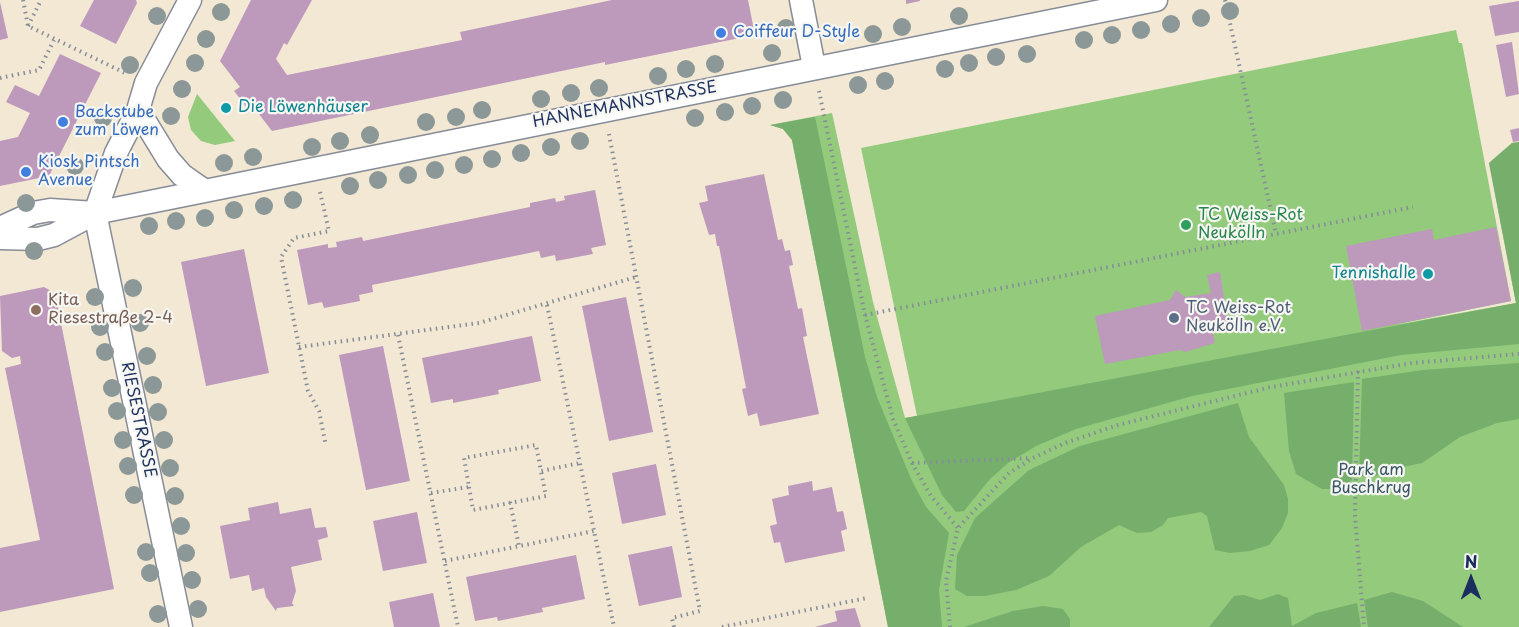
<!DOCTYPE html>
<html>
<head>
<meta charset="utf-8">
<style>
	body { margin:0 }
	#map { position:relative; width:1519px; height:627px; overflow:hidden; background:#f2e8d3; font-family:"Playpen Sans",sans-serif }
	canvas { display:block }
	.north { position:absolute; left:1441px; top:549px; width:60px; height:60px; -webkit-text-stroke:4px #f6f6f2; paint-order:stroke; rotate:0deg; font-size:16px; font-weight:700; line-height:24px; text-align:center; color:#1b2f5e }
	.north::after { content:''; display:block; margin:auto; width:21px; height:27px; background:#1b2f5e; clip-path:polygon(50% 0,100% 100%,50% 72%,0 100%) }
</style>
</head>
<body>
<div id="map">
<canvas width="1519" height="627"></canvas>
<div class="north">N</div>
</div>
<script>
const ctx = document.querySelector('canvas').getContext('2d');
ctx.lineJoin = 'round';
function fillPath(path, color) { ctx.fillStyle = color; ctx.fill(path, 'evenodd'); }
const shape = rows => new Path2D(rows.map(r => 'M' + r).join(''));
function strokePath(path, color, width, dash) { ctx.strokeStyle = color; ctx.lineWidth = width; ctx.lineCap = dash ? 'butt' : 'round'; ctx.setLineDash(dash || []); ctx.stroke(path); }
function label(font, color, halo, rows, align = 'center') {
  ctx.font = font + ' "Playpen Sans",sans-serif'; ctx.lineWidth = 4.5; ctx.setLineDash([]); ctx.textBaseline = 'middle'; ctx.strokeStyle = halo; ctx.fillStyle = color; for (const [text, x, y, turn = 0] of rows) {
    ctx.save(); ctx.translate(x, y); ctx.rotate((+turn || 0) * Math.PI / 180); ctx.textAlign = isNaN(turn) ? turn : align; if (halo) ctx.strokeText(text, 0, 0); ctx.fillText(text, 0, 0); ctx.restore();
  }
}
const green = shape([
	[1456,30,1459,43,1462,43,1511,301,1394,325,1516,303,1489,163,1512,143,1519,142,1519,627,888,627,792,140,783,129,770,125,832,113,873,302,905,418,917,416,861,148],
	[197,94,235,141,215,145,201,141,191,130,188,117]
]);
const forest = shape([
	[815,117,865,357,877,397,912,481,926,507,949,533,939,590,942,627,888,627,792,140,783,129,770,125],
	[1519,142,1519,344,1401,355,1192,396,1076,429,1036,446,1008,463,990,479,964,511,956,512,942,495,905,418,1516,303,1489,163,1512,143],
	[1519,363,1519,419,1497,423,1460,437,1422,463,1393,469,1373,477,1359,476,1362,379,1423,370],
	[1354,382,1352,480,1338,489,1322,489,1296,474,1289,451,1284,393],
	[1238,403,1249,437,1284,485,1288,499,1288,513,1282,528,1269,545,1250,551,1230,553,1215,550,1207,516,1201,512,1168,518,1163,525,1151,532,1137,533,1119,525,1081,547,1049,576,1016,590,985,596,967,596,955,589,957,555,975,518,1029,470,1080,446],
	[1392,592,1423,601,1463,627,1368,627,1364,600],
	[1278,594,1288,598,1292,626,1316,613,1357,603,1361,627,1209,627,1234,596,1244,595,1260,600],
	[1043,606,1063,609,1070,619,1070,627,964,627,1013,611]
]);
const building = shape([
	[94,0,136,0,137,3,116,44,80,26],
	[251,0,312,0,287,45,284,43,276,59,287,75,462,40,460,32,612,0,748,0,755,35,605,65,605,62,272,131,252,105,247,108,241,100,234,91,240,87,220,61],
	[906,0,920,0,920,1,906,4],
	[1519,1,1519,32,1495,36,1489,6],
	[0,2,8,38,0,40],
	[1512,42,1519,94,1506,97,1496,45],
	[60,54,101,73,49,176,0,186,0,141,18,137,30,113,6,102,15,85,39,96],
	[1519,128,1519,141,1513,142,1510,130],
	[764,174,778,240,782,239,785,251,790,250,793,265,789,266,798,309,802,308,807,336,803,337,819,414,760,426,757,413,748,416,742,389,746,388,719,246,717,246,715,234,709,235,699,203,708,201,705,186],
	[595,190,606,245,591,248,593,254,556,261,555,255,541,258,539,251,372,285,373,292,359,295,360,301,324,308,322,302,308,305,297,250,328,244,328,248,337,247,336,242,362,237,363,241,530,207,530,203,555,198,556,202,565,200,564,196],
	[1496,227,1511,301,1362,331,1346,246,1432,229,1434,240],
	[244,249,269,373,206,386,181,262],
	[1220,272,1228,325,1212,328,1215,343,1185,352,1180,350,1105,364,1095,316,1170,300,1176,290,1185,297,1211,293,1207,275],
	[44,287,55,293,114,589,0,612,0,548,40,540,5,368,21,364,20,356,12,358,2,351,0,296],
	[626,297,653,432,609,441,582,306],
	[532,336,541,381,498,390,499,394,453,403,453,399,431,403,422,358],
	[383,346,410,481,366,490,339,355],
	[656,464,666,515,622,524,612,473],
	[812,481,813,491,832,487,837,512,843,511,847,529,841,531,845,551,785,563,780,542,774,543,770,526,777,524,772,499,789,495,788,486],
	[278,502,280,514,311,508,315,528,326,527,328,537,318,540,322,560,291,567,296,591,292,603,294,606,277,608,276,611,266,597,264,588,252,591,249,575,230,579,220,526,250,520,248,508],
	[417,512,427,563,383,571,373,521],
	[672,546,682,597,639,606,628,555],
	[576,555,585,599,542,608,543,612,498,621,497,617,475,621,466,577],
	[433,593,440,627,394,627,389,602],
	[855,608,861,627,815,627,837,621,835,611]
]);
const path = shape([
	[23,0,28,26,125,73],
	[1225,0,1276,234],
	[28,26,41,0],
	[0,78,39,70,54,40],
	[819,91,865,315,893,419,912,463,931,496,958,528],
	[609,134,700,611,672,618,674,627],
	[320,192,329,231,294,238,281,257,308,391,319,411,326,446],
	[547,305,614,627],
	[865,315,1413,207],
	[398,335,458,627],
	[299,347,479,323,636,277],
	[1358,371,1355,516,1364,627],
	[912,463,1031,458],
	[469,487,473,510,546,496,541,471],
	[431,493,469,487,464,458,536,445,541,471,580,463],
	[510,502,519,546],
	[445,561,594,531],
	[722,627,867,598],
	[950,627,946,581,958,528,1009,473,1033,458,1065,443,1118,425,1271,387,1412,363,1519,354]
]);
const minor = shape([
	[801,0,814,67],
	[138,110,168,159,182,175,202,189],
	[95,213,181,627],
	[95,213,116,153,138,110,146,83,190,0],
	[0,228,33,213,50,210,95,213,1156,0],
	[0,238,38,239,54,235,95,213]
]);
const trees = [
	[1230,11],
	[221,12],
	[157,16],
	[959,16],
	[1201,18],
	[1171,24],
	[902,27],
	[786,28],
	[1141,30],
	[873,34],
	[1112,35],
	[206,39],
	[1084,40],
	[772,53],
	[1027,54],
	[996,57],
	[195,63],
	[969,63],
	[715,64],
	[130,65],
	[686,69],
	[945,69],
	[658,76],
	[885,81],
	[858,85],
	[599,88],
	[182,89],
	[571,93],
	[541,99],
	[783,100],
	[752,106],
	[482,110],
	[725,112],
	[171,116],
	[456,117],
	[103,118],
	[695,118],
	[426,122],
	[370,135],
	[340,141],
	[580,141],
	[312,147],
	[551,147],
	[521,153],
	[253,157],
	[492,159],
	[224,163],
	[464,165],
	[75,166],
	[435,170],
	[408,175],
	[378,180],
	[350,186],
	[293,200],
	[26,203],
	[264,206],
	[234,210],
	[205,218],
	[176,221],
	[149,226],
	[34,251],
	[133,288],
	[95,297],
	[140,323],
	[100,327],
	[105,352],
	[147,356],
	[153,385],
	[112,388],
	[117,411],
	[158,412],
	[123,440],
	[164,440],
	[128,466],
	[170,468],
	[134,495],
	[175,496],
	[181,526],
	[146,552],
	[186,553],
	[150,573],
	[192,580],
	[198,609],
	[158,614]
];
const markers = [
	[721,33,6,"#3f7fe0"],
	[226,108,6,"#0f9aa8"],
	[63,122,6,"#3f7fe0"],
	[26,172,6,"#3f7fe0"],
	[1186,225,6,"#2e9e5b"],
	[1428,274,6,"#0f9aa8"],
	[36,310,6,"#8d6e63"],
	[1174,318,6,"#5c6f8a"]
];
const shopNames = [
	["Coiffeur D-Style",733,33],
	["Backstube",75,113],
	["zum Löwen",75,131],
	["Kiosk Pintsch",38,163],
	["Avenue",38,181]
];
const streetNames = [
	["HANNEMANNSTRASSE",625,105,-11],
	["RIESESTRASSE",138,420,78]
];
const cultureNames = [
	["Die Löwenhäuser",238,108],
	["Tennishalle",1416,274,"right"]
];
const leisureNames = [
	["TC Weiss-Rot",1198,216],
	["Neukölln",1198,234]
];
const educationNames = [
	["Kita",48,301],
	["Riesestraße 2-4",48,319]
];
const serviceNames = [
	["TC Weiss-Rot",1186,309],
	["Neukölln e.V.",1186,327]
];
const parkNames = [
	["Park am",1371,471],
	["Buschkrug",1371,489]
];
fillPath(green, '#93ca7c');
fillPath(forest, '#76ae6c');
fillPath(building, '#bd99bc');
strokePath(minor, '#868c98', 25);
strokePath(path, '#868c98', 4, [1.5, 4.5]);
strokePath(minor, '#fff', 22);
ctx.fillStyle = '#8c9897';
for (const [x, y] of trees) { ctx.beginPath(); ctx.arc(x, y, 9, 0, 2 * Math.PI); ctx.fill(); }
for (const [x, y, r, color] of markers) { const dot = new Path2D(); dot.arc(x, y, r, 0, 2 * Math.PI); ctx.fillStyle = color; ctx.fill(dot); strokePath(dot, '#f6f6f2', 2); }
label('16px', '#366cbe', '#f6f6f2', shopNames, 'left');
label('16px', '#1b2f5e', '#f6f6f2', streetNames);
label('16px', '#0d838f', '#f6f6f2', cultureNames, 'left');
label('16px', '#27864d', '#f6f6f2', leisureNames, 'left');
label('16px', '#785e54', '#f6f6f2', educationNames, 'left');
label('16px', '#4e5e75', '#f6f6f2', serviceNames, 'left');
label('16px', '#395666', '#f6f6f2', parkNames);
</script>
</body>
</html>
